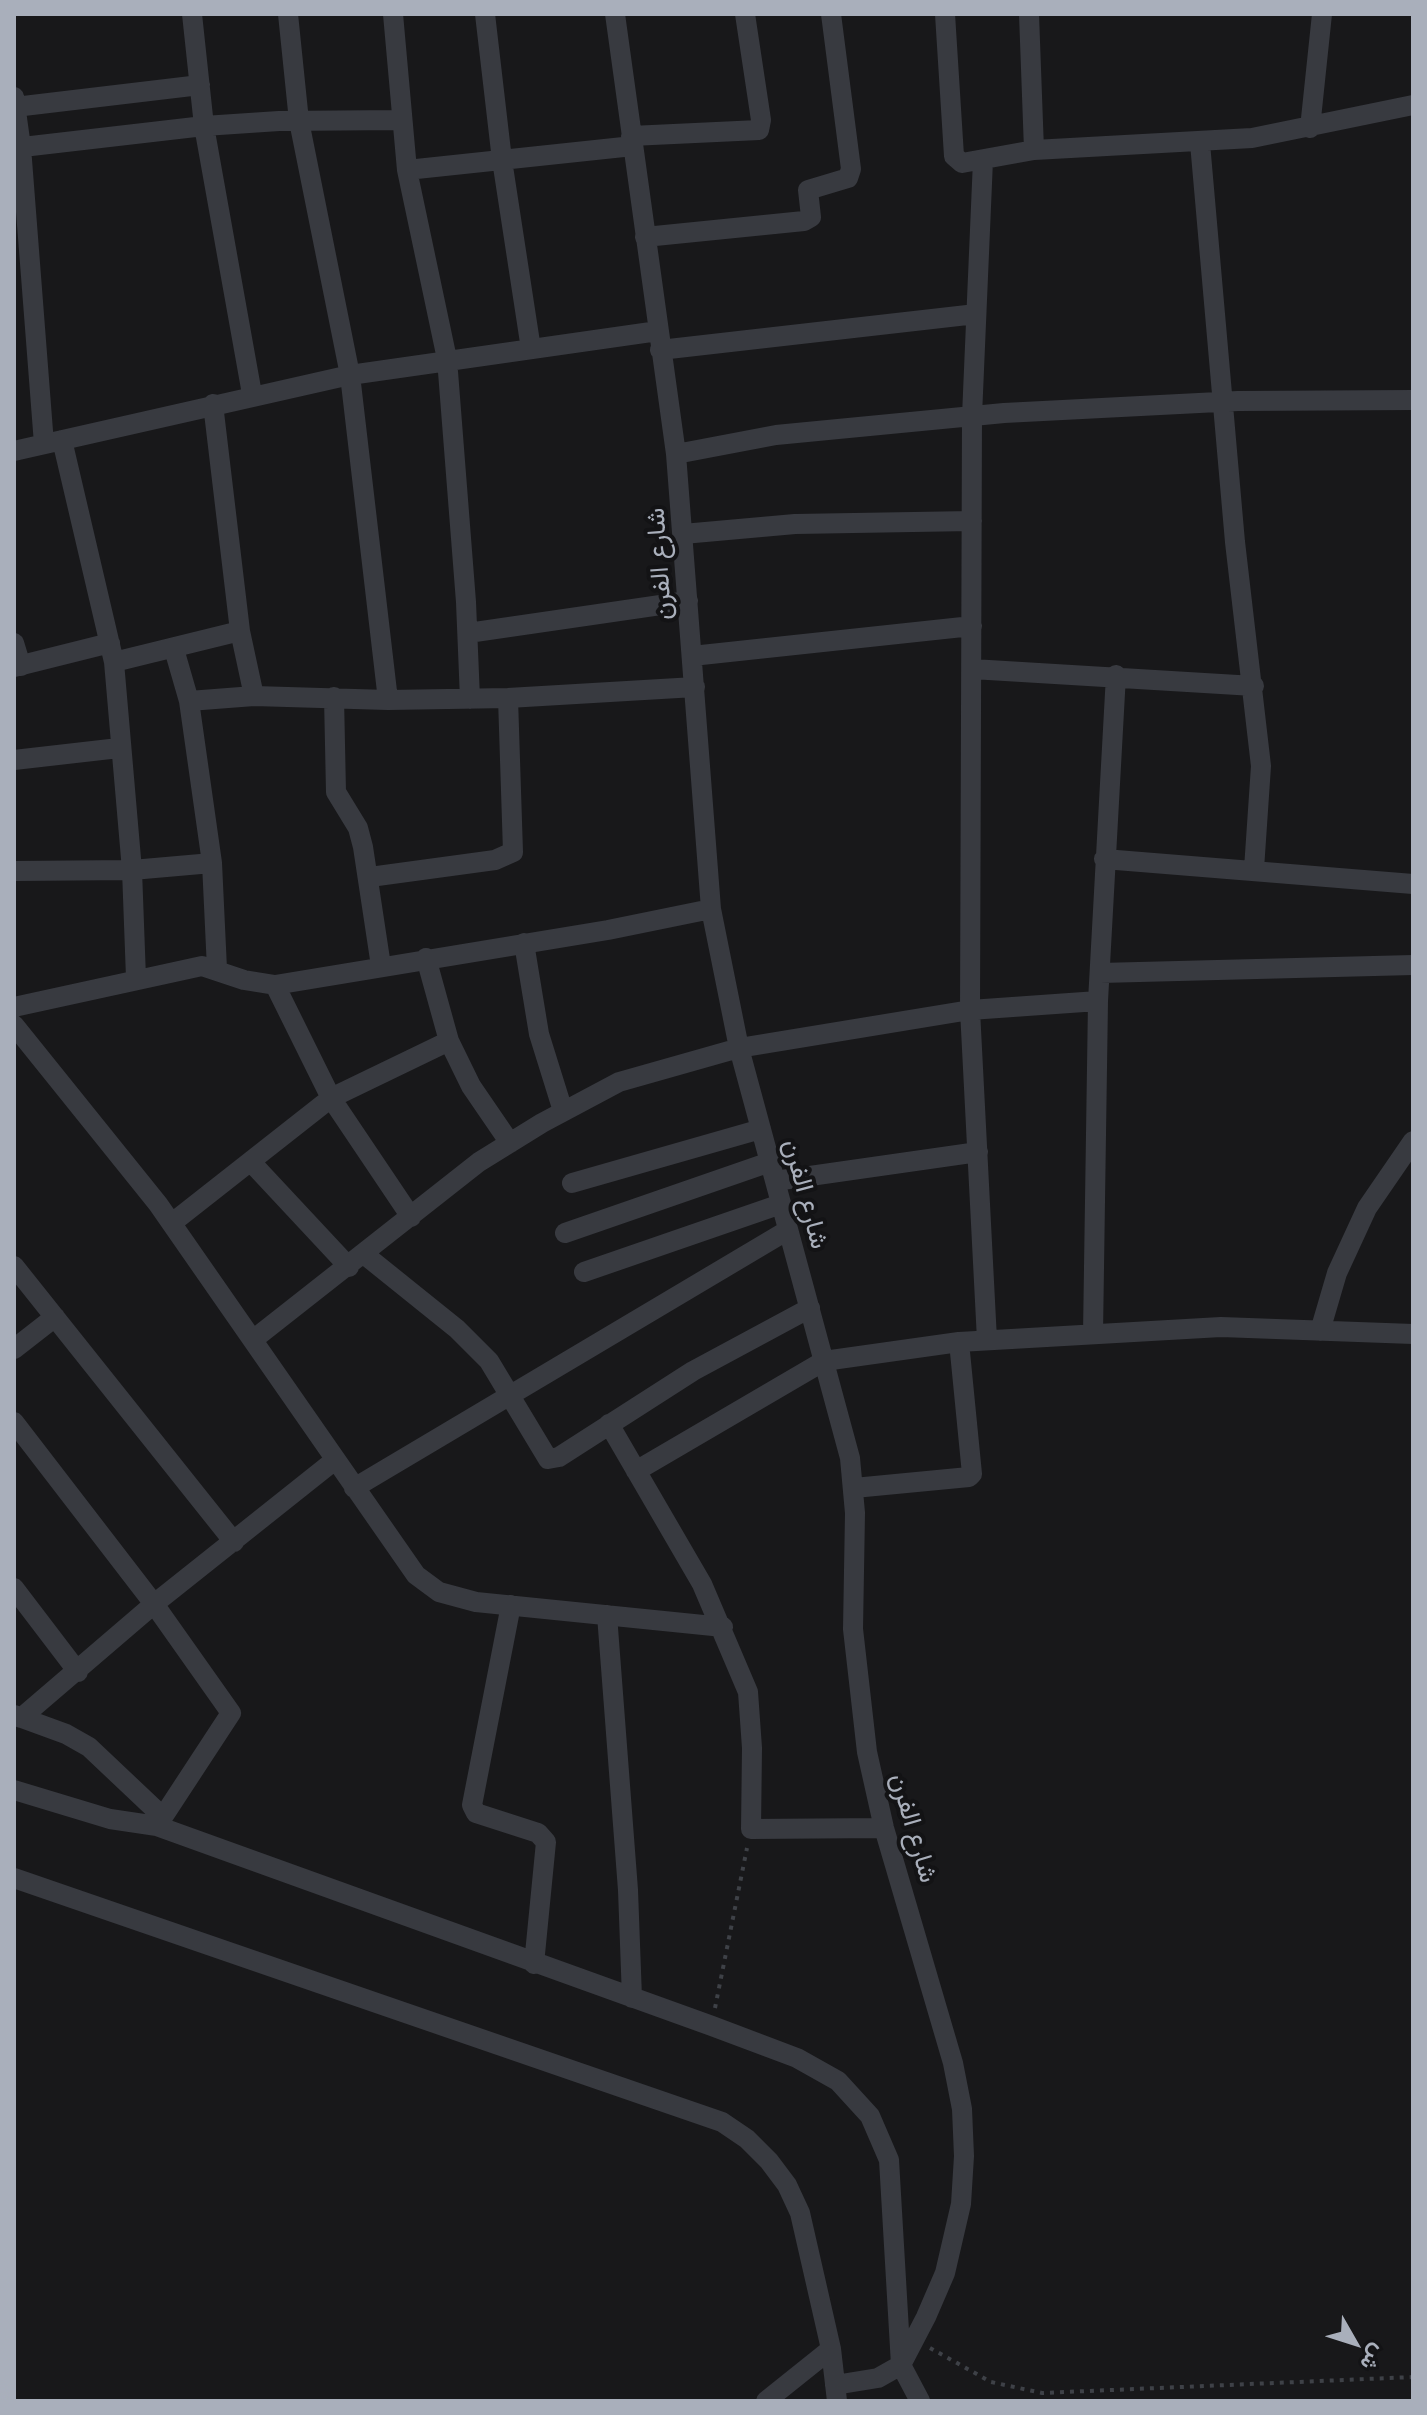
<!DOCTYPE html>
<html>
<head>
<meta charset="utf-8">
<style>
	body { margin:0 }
	#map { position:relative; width:1427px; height:2415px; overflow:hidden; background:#18181a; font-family:Lato,Vazirmatn,sans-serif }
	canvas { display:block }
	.frame { position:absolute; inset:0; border:16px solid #a9afbb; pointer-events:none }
	.north { position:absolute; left:1315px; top:2303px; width:80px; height:80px; -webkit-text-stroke:6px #131315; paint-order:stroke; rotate:129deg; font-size:22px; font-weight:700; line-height:32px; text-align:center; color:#a9afbb }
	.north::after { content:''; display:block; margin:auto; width:28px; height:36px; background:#a9afbb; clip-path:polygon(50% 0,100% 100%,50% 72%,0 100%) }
</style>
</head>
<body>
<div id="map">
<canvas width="1427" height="2415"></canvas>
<div class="frame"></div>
<div class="north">ش</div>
</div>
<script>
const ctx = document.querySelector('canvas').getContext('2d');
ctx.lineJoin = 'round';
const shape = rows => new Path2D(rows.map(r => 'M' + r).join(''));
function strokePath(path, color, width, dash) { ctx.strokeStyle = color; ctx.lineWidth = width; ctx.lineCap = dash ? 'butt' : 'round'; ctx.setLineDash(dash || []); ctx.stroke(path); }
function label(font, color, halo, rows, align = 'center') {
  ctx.font = font + ' Lato,Vazirmatn,sans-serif'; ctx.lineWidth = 8; ctx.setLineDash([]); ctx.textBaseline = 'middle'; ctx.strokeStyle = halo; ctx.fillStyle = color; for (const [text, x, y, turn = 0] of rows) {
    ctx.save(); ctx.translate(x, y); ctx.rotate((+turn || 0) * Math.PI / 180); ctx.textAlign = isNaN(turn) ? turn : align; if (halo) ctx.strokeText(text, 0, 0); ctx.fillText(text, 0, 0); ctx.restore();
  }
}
const path = shape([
	[715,2008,747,1848],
	[930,2348,991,2382,1042,2393,1413,2377]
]);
const minor = shape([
	[192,14,204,126,252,394],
	[288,14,299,121,350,375,388,700],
	[393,14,407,170,447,359,466,602,470,699],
	[485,14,502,160,531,349],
	[615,14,676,454,711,909,739,1048,850,1458,855,1513,853,1629,867,1752,884,1828,953,2063,962,2109,964,2156,961,2204,945,2273,926,2317,901,2365,878,2378,835,2385],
	[945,14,954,156,962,163,1034,150,1252,138,1413,105],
	[1029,14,1034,150],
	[14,97,21,147,44,444],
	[15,107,200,85],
	[1310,128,1322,14],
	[631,136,759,130,761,120,745,14],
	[1200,143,1235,542,1261,766,1254,869],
	[14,148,204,126,279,121,400,120],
	[983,160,972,416,970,1010,987,1340],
	[407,170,633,146],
	[645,237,804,221,811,217,808,190,848,178,851,169,831,14],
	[660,350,976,314],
	[213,404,240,631,254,696],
	[62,440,114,662,132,870,136,978],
	[14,451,350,375,658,331],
	[676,454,776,435,1004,413,1238,401,1413,400],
	[683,534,795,524,972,521],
	[468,633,688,601],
	[14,643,21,666],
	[174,649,189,701,212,863,217,969],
	[692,656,972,626],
	[114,662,240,631],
	[14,667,110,643],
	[972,669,1254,686],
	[334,697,336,792,358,828,363,847,381,966],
	[189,701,254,696,388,700,508,698,695,687],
	[14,760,119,748],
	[1104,859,1413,884],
	[14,871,132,870,212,863],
	[370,877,495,860,513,852,508,698],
	[524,943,539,1034,563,1111],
	[426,958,449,1041,471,1086,510,1143],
	[1100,973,1413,965],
	[275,985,331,1098,411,1217],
	[14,1007,202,966,244,980,275,985,608,930,711,909],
	[14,1025,158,1204,416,1575,439,1592,476,1602,723,1627],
	[251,1162,349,1267],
	[775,1181,978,1152],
	[572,1183,761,1129],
	[172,1223,331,1098,449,1041],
	[565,1233,770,1162],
	[365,1255,457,1329,489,1361,548,1459,559,1457,693,1371,810,1308],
	[14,1266,234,1542],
	[584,1272,781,1204],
	[1320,1331,1337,1273,1367,1208,1413,1141],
	[1093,1334,1098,1001,1116,675],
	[254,1339,479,1162,542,1123,619,1082,739,1048,970,1010,1098,1001],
	[14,1349,55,1317],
	[14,1422,154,1604,231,1713,157,1826],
	[609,1424,702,1584,748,1692,752,1748,751,1829,884,1828],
	[636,1471,824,1361,959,1342,1221,1327,1413,1334],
	[354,1488,788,1230],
	[854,1488,969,1477,972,1474,959,1342],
	[14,1588,78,1672],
	[511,1605,472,1805,476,1813,538,1833,546,1842,534,1964],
	[607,1615,628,1890,632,1998],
	[14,1715,66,1734,89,1747,162,1816],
	[21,1718,154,1604,335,1460],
	[14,1790,110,1819,157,1826,712,2026,797,2058,838,2081,870,2116,889,2160,901,2365,920,2401],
	[14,1878,722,2122,747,2139,769,2161,787,2185,800,2213,831,2349,837,2401],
	[766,2401,831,2349]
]);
const streetNames = [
	["شارع الفرن",659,564,-94],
	["شارع الفرن",806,1194,75],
	["شارع الفرن",914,1828,74]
];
strokePath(path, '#3e4147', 4, [4, 6]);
strokePath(minor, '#383a40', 20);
label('26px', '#a9afbb', '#131315', streetNames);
</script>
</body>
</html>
